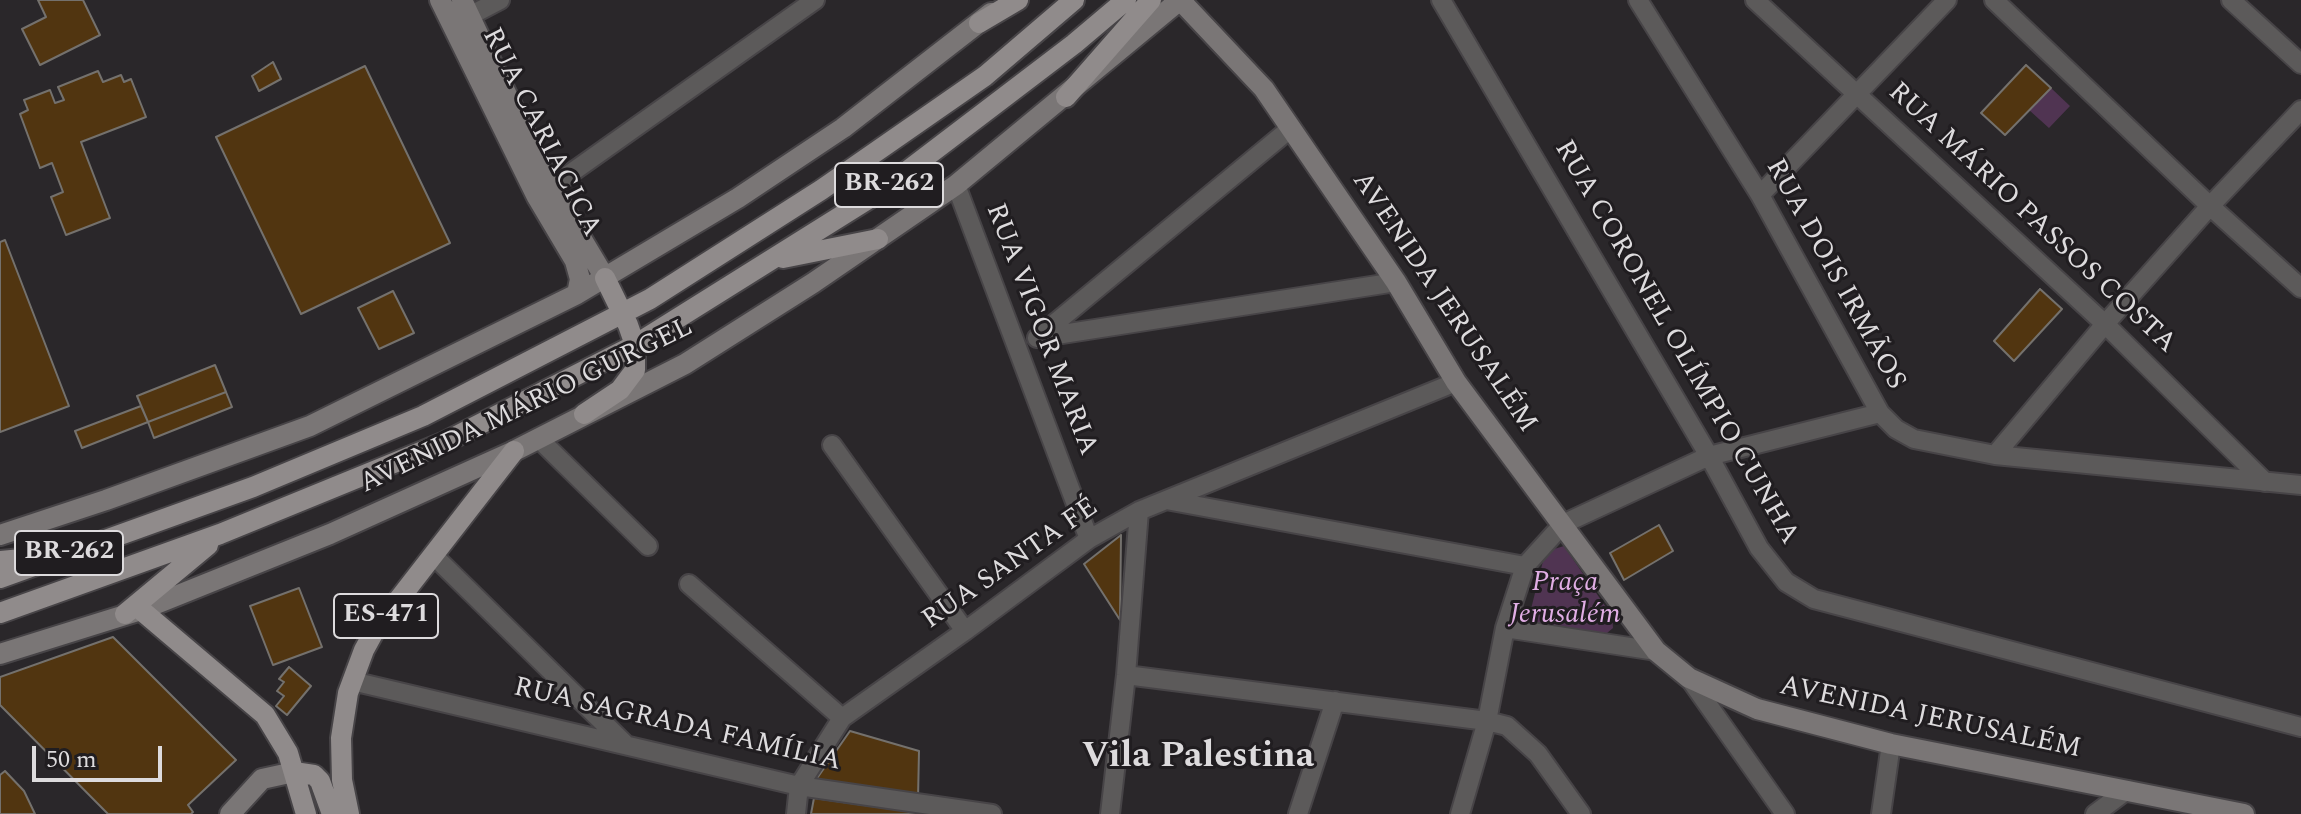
<!DOCTYPE html>
<html>
<head>
<meta charset="utf-8">
<style>
	body { margin:0 }
	#map { position:relative; width:2301px; height:814px; overflow:hidden; background:#2a272a; font-family:Spectral,serif }
	canvas { display:block }
	.scale { position:absolute; left:32px; top:746px; width:130px; height:36px; box-sizing:border-box; border:4px solid #dddbdd; border-top:0; padding-left:10px; font-size:24px; line-height:28px; white-space:nowrap; color:#dddbdd; -webkit-text-stroke:6px #201d20; paint-order:stroke }
</style>
</head>
<body>
<div id="map">
<canvas width="2301" height="814"></canvas>
<div class="scale">50 m</div>
</div>
<script>
const ctx = document.querySelector('canvas').getContext('2d');
ctx.lineJoin = 'round';
function fillPath(path, color) { ctx.fillStyle = color; ctx.fill(path, 'evenodd'); }
const shape = rows => new Path2D(rows.map(r => 'M' + r).join(''));
function strokePath(path, color, width, dash) { ctx.strokeStyle = color; ctx.lineWidth = width; ctx.lineCap = dash ? 'butt' : 'round'; ctx.setLineDash(dash || []); ctx.stroke(path); }
function label(font, color, halo, rows, align = 'center') {
  ctx.font = font + ' Spectral,serif'; ctx.lineWidth = 6; ctx.setLineDash([]); ctx.textBaseline = 'middle'; ctx.strokeStyle = halo; ctx.fillStyle = color; for (const [text, x, y, turn = 0] of rows) {
    ctx.save(); ctx.translate(x, y); ctx.rotate((+turn || 0) * Math.PI / 180); ctx.textAlign = isNaN(turn) ? turn : align; if (halo) ctx.strokeText(text, 0, 0); ctx.fillText(text, 0, 0); ctx.restore();
  }
}
const green = shape([
	[2051,88,2070,106,2049,128,2029,110],
	[1564,546,1612,616,1613,628,1607,633,1595,636,1532,625,1530,613,1544,557,1554,549]
]);
const building = shape([
	[38,0,83,0,100,35,40,65,22,29,46,17,38,0],
	[273,62,281,79,259,91,252,76,273,62],
	[2026,65,2051,88,2005,135,1981,113,2026,65],
	[365,66,450,243,301,314,216,137,365,66],
	[98,71,103,82,121,75,124,82,131,79,146,117,81,142,110,218,66,235,51,197,63,192,52,163,40,168,20,114,28,110,24,100,50,90,55,103,64,100,58,87,98,71],
	[5,240,69,406,0,432,0,242,5,240],
	[2040,289,2062,309,2014,361,1994,341,2040,289],
	[393,291,414,333,379,349,358,308,393,291],
	[215,365,226,392,148,422,137,396,215,365],
	[226,392,232,407,154,438,148,422,226,392],
	[141,406,148,422,82,448,75,431,141,406],
	[1659,525,1673,551,1624,580,1610,553,1659,525],
	[1121,535,1120,620,1084,564,1121,535],
	[299,588,322,647,273,665,250,606,299,588],
	[113,637,236,760,188,805,193,812,191,814,108,814,0,705,0,677,113,637],
	[289,667,311,686,287,715,276,706,284,696,277,691,284,682,279,679,289,667],
	[850,731,919,751,918,799,813,784,850,731],
	[5,771,24,791,35,814,0,814,0,775,5,771],
	[814,798,928,814,811,814,814,798]
]);
const street = shape([
	[1441,0,1709,456,1759,548,1786,582,1814,599,2301,727],
	[1638,0,1760,195,1880,413,1896,429,1914,439,1995,455,2301,485],
	[1755,0,2105,324,2265,482],
	[1994,0,2210,206,2301,288],
	[2231,0,2301,64],
	[456,23,500,0],
	[956,185,1089,539],
	[540,195,815,0],
	[1760,195,1947,0],
	[1037,338,1396,282],
	[1037,338,1291,128],
	[538,438,648,546],
	[832,445,965,631],
	[1995,455,2105,324,2210,206,2301,110],
	[1166,500,1525,566],
	[433,555,624,743],
	[689,584,842,718],
	[1505,628,1656,651],
	[1126,675,1487,721,1507,726,1538,754,1581,814],
	[1689,678,1785,814],
	[352,681,799,786,992,814],
	[796,814,799,786,842,718,965,631,1089,539,1139,511,1456,382],
	[1110,814,1126,675,1139,511],
	[1298,814,1335,701],
	[1460,814,1487,721,1505,628,1525,566,1563,524,1709,456,1880,413],
	[1881,814,1891,744],
	[2095,814,2127,790]
]);
const secondary = shape([
	[440,0,537,197,575,261,580,279,577,294],
	[462,0,550,186,605,278],
	[1180,0,1264,89,1396,282,1456,382,1656,651,1689,678,1757,709,1891,744,2244,814],
	[0,535,106,500,310,426,577,294,738,198,843,128,991,13],
	[0,654,141,610,330,534,514,451,685,364,813,283,956,185,1180,0],
	[230,814,262,779,294,772]
]);
const primary = shape([
	[979,23,1018,0],
	[1066,97,1151,0],
	[783,258,878,239],
	[584,414,620,390,635,370,635,345,628,325,605,278],
	[0,561,32,558],
	[0,578,253,487,423,416,650,299,821,190,985,76,1074,0],
	[141,610,265,715,288,753,306,814],
	[0,613,220,534,445,442,635,345,881,191,1074,44,1126,0],
	[125,614,208,545],
	[294,772,314,775,320,781,332,814],
	[349,814,342,780,341,738,348,693,364,650,375,630,514,451]
]);
const shields = [
	[889,185,108],
	[69,553,108],
	[386,616,104]
];
const shieldNames = [
	["BR-262",889,185],
	["BR-262",69,553],
	["ES-471",386,616]
];
const streetNames = [
	["RUA CARIACICA",540,133,63],
	["RUA MÁRIO PASSOS COSTA",2031,219,43],
	["RUA DOIS IRMÃOS",1834,275,61],
	["AVENIDA JERUSALÉM",1443,303,56],
	["RUA VIGOR MARIA",1040,330,69],
	["RUA CORONEL OLÍMPIO CUNHA",1675,343,60],
	["AVENIDA MÁRIO GURGEL",527,407,-26],
	["RUA SANTA FÉ",1011,565,-35],
	["AVENIDA JERUSALÉM",1930,719,12],
	["RUA SAGRADA FAMÍLIA",677,726,13]
];
const parkNames = [
	["Praça",1565,585],
	["Jerusalém",1565,617]
];
const districtNames = [
	["Vila Palestina",1198,759]
];
fillPath(green, '#503452');
fillPath(building, '#513510');
strokePath(building, '#74716d', 2);
strokePath(street, '#474447', 22);
strokePath(secondary, '#474447', 24);
strokePath(primary, '#474447', 24);
strokePath(street, '#5c5a5a', 18);
strokePath(secondary, '#7a7676', 20);
strokePath(primary, '#908b8b', 20);
for (const [x, y, w] of shields) { const box = new Path2D(); box.roundRect(x - w / 2, y - 22, w, 44, 6); ctx.fillStyle = '#201d20'; ctx.fill(box); strokePath(box, '#dddbdd', 2); }
label('bold 26px', '#dddbdd', null, shieldNames);
label('28px', '#dddbdd', '#201d20', streetNames);
label('italic 28px', '#e1aee5', '#201d20', parkNames);
label('bold 36px', '#dddbdd', '#201d20', districtNames);
</script>
</body>
</html>
